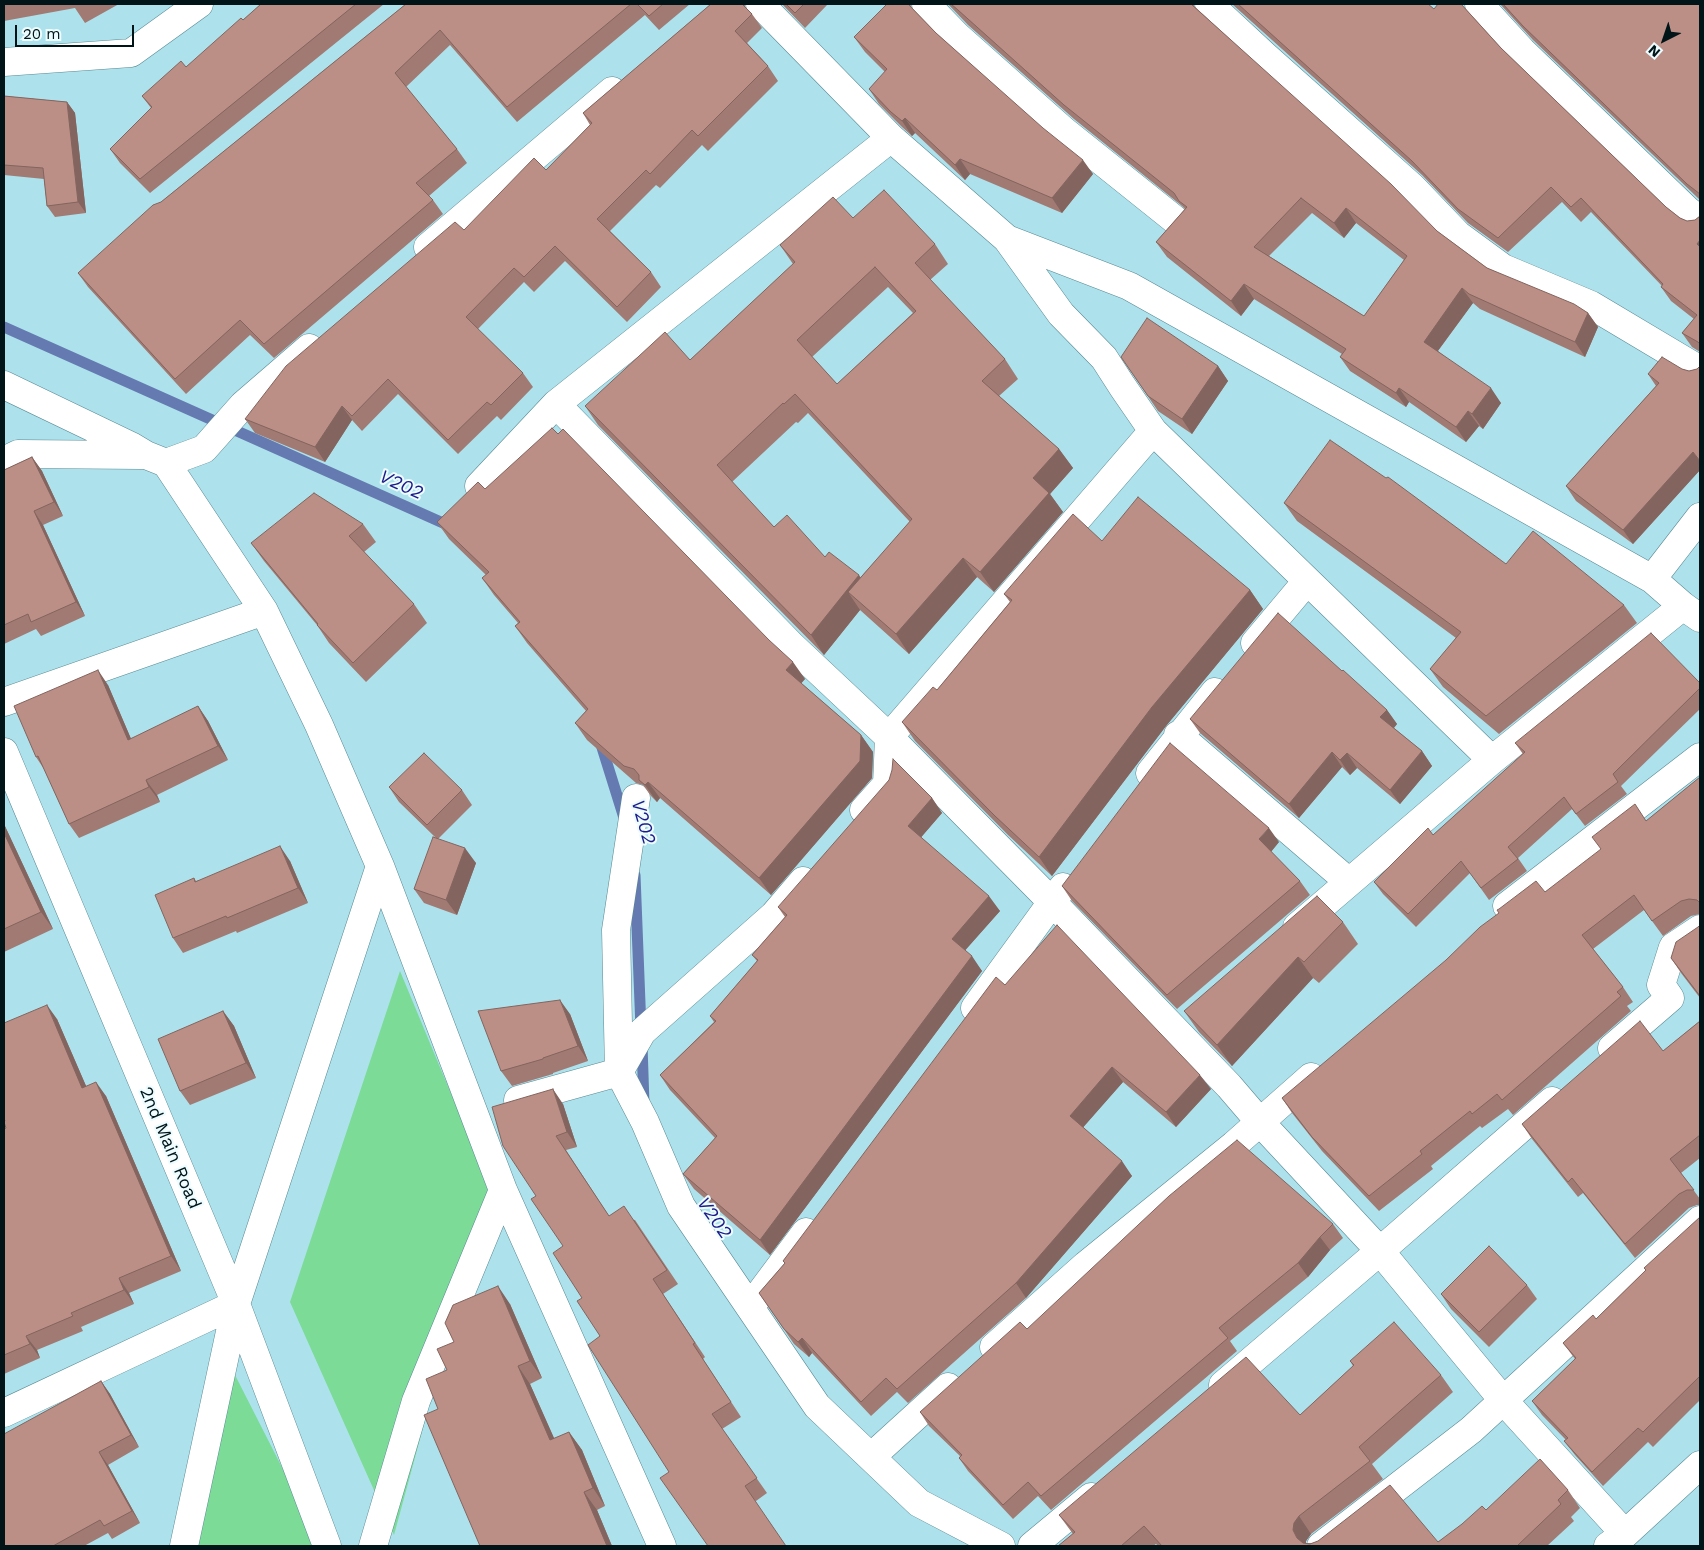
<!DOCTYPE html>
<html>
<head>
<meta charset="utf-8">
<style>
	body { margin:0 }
	#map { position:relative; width:1704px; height:1550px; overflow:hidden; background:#ade2ed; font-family:"Work Sans",sans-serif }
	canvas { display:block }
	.frame { position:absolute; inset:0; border:5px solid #011418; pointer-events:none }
	.north { position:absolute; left:1639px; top:15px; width:50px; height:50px; -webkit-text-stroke:4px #ecfcff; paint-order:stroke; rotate:221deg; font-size:14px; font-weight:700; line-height:20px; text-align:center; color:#011418 }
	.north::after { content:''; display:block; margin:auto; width:18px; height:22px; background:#011418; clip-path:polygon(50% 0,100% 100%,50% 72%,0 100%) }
	.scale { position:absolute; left:15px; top:25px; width:119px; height:22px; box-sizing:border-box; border:2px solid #011418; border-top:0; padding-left:6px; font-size:15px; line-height:18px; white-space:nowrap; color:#011418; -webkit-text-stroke:4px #ecfcff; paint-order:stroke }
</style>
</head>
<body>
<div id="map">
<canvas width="1704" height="1550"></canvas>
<div class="frame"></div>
<div class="north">N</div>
<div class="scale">20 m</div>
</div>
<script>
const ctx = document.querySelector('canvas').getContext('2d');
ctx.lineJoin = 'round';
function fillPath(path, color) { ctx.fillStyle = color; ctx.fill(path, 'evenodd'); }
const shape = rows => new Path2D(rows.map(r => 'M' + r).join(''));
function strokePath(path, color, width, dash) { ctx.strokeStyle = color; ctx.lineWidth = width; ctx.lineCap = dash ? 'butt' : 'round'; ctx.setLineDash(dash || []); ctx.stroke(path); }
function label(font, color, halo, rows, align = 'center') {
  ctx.font = font + ' "Work Sans",sans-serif'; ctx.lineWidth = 4; ctx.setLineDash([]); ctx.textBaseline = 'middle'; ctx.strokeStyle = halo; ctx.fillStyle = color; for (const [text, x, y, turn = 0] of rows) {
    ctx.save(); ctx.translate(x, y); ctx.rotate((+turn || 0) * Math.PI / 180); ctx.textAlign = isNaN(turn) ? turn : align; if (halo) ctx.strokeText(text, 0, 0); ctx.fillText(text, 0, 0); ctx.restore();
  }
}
const green = shape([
	[400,971,489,1185,394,1535,290,1302],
	[235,1375,322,1546,195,1546]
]);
const stream = shape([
	[4,327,452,527],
	[600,741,625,821],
	[635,875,641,1029],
	[642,1045,644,1104]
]);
const minor = shape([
	[760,4,891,138,1007,239,1129,286,1652,579,1683,606,1700,618],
	[926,4,957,36,1064,131,1174,219],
	[1209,4,1265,56,1412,187,1458,235,1503,268,1591,305,1700,370],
	[1479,4,1522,51,1687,210,1700,220],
	[4,62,131,53,199,4],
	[1007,239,1061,314,1104,358,1122,386,1153,431,1492,760],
	[428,247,612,91],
	[4,385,131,446,146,455,166,463,264,611,319,725,380,866,503,1190,416,1401,373,1546],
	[556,404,792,646,889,737,1052,902,1229,1086,1259,1121,1380,1251,1503,1400,1625,1534],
	[4,461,18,454,142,455],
	[166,463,204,449,243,405,309,348],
	[479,486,556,404,891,138],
	[1652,579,1700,517],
	[1255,643,1307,581],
	[4,702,264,611],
	[1178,735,1349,882],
	[4,752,236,1304,327,1546],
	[1150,773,1215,692],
	[636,798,616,930,619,1072,642,1032,774,915,803,881],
	[864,810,887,784,889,737,1153,431],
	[1507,906,1700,757],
	[1297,927,1492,760,1683,606],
	[975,1008,1063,887],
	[1612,1048,1670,998,1661,985,1673,947,1700,929],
	[518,1100,619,1072,645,1122,681,1206,817,1406,919,1503,1001,1546],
	[503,1190,662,1546],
	[750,1307,806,1232],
	[994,1347,1086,1265,1234,1145,1311,1077],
	[1223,1385,1380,1251,1552,1101],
	[4,1413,236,1304],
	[871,1457,948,1387],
	[184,1546,236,1304,380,866],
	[1032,1546,1091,1497],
	[1321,1546,1471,1430,1700,1220],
	[1608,1546,1625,1534,1700,1465]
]);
const wall = shape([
	[4,4,119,4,85,23,75,8,4,21],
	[261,4,384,4,150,193,120,163,110,149,151,108,142,96,186,67,243,20],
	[406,4,690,4,659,30,645,15,517,122,450,45,406,87,457,149,467,163,429,196,433,200,443,214,274,358,250,335,186,394,88,287,78,273,161,202],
	[711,4,745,4,745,7,752,14,762,28,747,43,768,66,778,81,708,151,702,145,660,188,656,185,610,231,651,272,661,287,627,322,565,261,534,292,524,282,478,329,523,373,533,387,501,420,497,416,458,454,398,394,362,431,352,420,325,462,255,433,245,419,464,230,546,170,590,125,583,113],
	[782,4,828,4,805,28],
	[887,4,910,4,912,8,936,33,1093,174,1062,213,970,174,965,180,915,133,912,136,902,127,879,104,869,89,885,72,865,52,854,37],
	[948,4,1194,4,1194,6,1437,231,1487,268,1588,313,1598,327,1585,357,1480,309,1473,303,1438,351,1501,403,1483,429,1479,426,1466,442,1409,402,1406,407,1350,371,1340,357,1342,354,1254,299,1241,316,1167,257,1156,242,1185,209,1182,206,1074,119,968,25],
	[1312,213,1344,238,1356,223,1404,260,1364,316,1269,256],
	[1232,4,1428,4,1434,9,1464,7,1501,48,1666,207,1680,218,1687,221,1695,220,1700,216,1700,352,1692,347,1682,333,1694,319,1671,301,1661,287,1662,286,1591,212,1581,222,1562,202,1508,252,1468,223,1422,175],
	[1500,4,1700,4,1700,200,1533,40],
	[4,96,67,102,75,113,86,213,55,217,47,206,44,179,4,175],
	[853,218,935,244,948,264,930,280,1005,359,1018,379,999,396,1059,449,1073,468,1050,494,1063,512,994,592,977,577,909,654,860,610,824,655,598,425,585,406,690,360,793,264,780,245],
	[888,287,913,313,837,384,812,357],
	[808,413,910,522,860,578,774,527,732,482,796,422,798,423],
	[1121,357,1218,366,1228,381,1192,434,1158,411],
	[1700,366,1700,470,1633,544,1576,501,1566,486,1656,386,1648,374,1682,369,1689,371,1697,369],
	[558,434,805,679,801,683,861,735,873,752,872,778,771,895,660,798,657,802,651,796,643,785,636,783,587,740,575,723,586,711,527,643,515,626,518,623,494,595,482,578,486,575,449,539,437,522,485,489],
	[32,457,42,471,63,516,43,525,85,616,41,636,36,629,4,644,4,470],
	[1284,503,1506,564,1624,605,1637,623,1499,734,1443,687,1430,669,1456,638,1297,521],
	[363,524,376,542,364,552,414,604,427,623,366,682,329,643,317,625,264,561,251,543],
	[1102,541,1250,590,1263,609,1166,726,1052,876,1008,835,915,741,902,722,937,690,1010,602,1004,594],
	[1342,671,1387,710,1397,724,1394,728,1422,751,1432,766,1400,804,1357,768,1350,775,1342,767,1299,818,1200,733,1190,719],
	[1700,683,1700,709,1621,786,1627,794,1585,826,1572,809,1518,858,1527,871,1489,900,1470,873,1416,927,1383,894,1374,882,1433,835,1523,754,1515,743],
	[108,685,131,739,198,706,208,721,228,760,157,795,160,802,79,838,69,824,44,769,36,757],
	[1700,777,1700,914,1691,916,1663,936,1644,910,1593,949,1623,987,1633,1002,1627,1006,1631,1011,1513,1115,1508,1109,1482,1128,1480,1126,1431,1166,1433,1169,1379,1211,1322,1151,1292,1113,1282,1098,1545,892,1646,821],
	[389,787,462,790,472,805,438,839,476,863,457,915,424,903,414,889,436,838,399,802],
	[932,798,942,813,921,837,1000,911,965,950,982,971,770,1255,694,1189,683,1174,715,1138,670,1090,660,1075,714,1022,710,1016,757,961,752,955,785,917,778,907],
	[4,824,53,929,4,952],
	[1279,842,1271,852,1300,881,1310,895,1177,1009,1072,901,1062,886],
	[290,861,308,903,237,933,236,931,183,953,173,938,194,878,196,881],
	[1343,922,1358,944,1319,983,1313,978,1232,1066,1199,1032,1184,1011],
	[1700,925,1700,998,1681,973,1671,958],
	[1005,985,1211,1089,1176,1127,1123,1082,1083,1127,1132,1176,1026,1298,908,1403,897,1392,871,1416,812,1353,809,1357,794,1344,759,1293,785,1263,783,1261],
	[223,1011,234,1026,256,1078,190,1105,180,1091],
	[570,1014,588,1061,553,1073,553,1074,512,1086,501,1071],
	[57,1019,86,1086,106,1096,181,1271,129,1293,134,1304,81,1327,83,1331,37,1350,40,1358,4,1374,4,1129,6,1128,5,1121],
	[1700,1021,1700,1158,1681,1173,1700,1199,1700,1205,1697,1205,1689,1208,1635,1258,1583,1193,1578,1197,1532,1139,1522,1124,1663,1051],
	[563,1104,577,1147,566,1150,609,1216,635,1220,678,1284,663,1294,705,1357,703,1359,741,1417,722,1429,767,1493,756,1501,669,1472,600,1336,582,1298,563,1246,536,1196],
	[1700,1217,1700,1400,1653,1447,1648,1442,1603,1486,1575,1455,1564,1441,1566,1440,1542,1415,1532,1401,1575,1359,1563,1343,1596,1319],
	[1333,1224,1343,1238,1330,1250,1308,1277,1230,1341,1237,1351,1051,1510,1038,1496,1013,1519,968,1471,959,1458,960,1456,929,1426,920,1412,1027,1329],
	[1527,1285,1537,1299,1489,1347,1451,1309,1441,1294],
	[510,1304,542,1378,530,1384,554,1439,569,1432,582,1450,605,1506,597,1510,612,1546,480,1546,438,1409,454,1342],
	[1350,1361,1441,1375,1453,1392,1372,1464,1383,1479,1311,1534,1306,1541,1306,1543,1438,1542,1486,1510,1568,1490,1580,1508,1571,1517,1574,1521,1547,1546,1158,1546,1156,1544,1153,1546,1058,1546,1073,1534,1059,1515,1300,1415,1353,1366],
	[101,1381,110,1394,139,1447,108,1465,140,1523,112,1539,108,1533,84,1546,4,1546]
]);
const shadedWall = shape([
	[67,102,75,113,86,213,78,202],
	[905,118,915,133,912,136,902,121],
	[960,159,970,174,965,180,955,165],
	[1083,160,1093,174,1062,213,1052,198],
	[1346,208,1356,223,1344,238,1334,223],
	[1700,240,1700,249,1697,244],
	[1244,284,1254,299,1241,316,1231,301],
	[1462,288,1473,303,1434,356,1424,342],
	[1588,313,1598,327,1585,357,1575,342],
	[1218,366,1228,381,1192,434,1182,419],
	[1399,388,1409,402,1406,407,1396,393],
	[1491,388,1501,403,1483,429,1472,414],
	[342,406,352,420,325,462,315,447],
	[1468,411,1479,426,1466,442,1456,427],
	[1059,449,1073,468,1050,494,1063,512,994,592,980,572,1033,478],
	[1693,452,1700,462,1700,470,1633,544,1623,530],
	[32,457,42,471,63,516,54,502],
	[34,511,43,525,85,616,76,602],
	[963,558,977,577,909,654,896,634],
	[859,575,872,595,848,592,860,610,824,655,811,635],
	[1250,590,1263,609,1166,726,1052,876,1039,857,1152,707],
	[793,662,805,679,798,687,786,670],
	[98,670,108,685,138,755,128,740],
	[198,706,208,721,228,760,218,746],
	[1387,710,1397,724,1391,731,1380,717],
	[861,735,873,752,872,778,771,895,759,878],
	[1422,751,1432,766,1400,804,1390,790],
	[1332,752,1342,767,1299,818,1289,804],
	[1347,753,1357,768,1350,775,1340,760],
	[146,780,157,795,160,802,149,787],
	[648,782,660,798,657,802,645,785],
	[932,798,942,813,918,841,908,826],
	[4,824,53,929,41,912,4,833],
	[1269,828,1279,842,1269,854,1259,839],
	[280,846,290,861,308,903,298,888],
	[465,848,476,863,457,915,446,900],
	[989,896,1000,911,962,954,952,939],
	[972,956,982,971,770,1255,760,1240],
	[1298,957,1313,978,1232,1066,1217,1045],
	[560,1000,570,1014,588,1061,578,1046],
	[47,1005,57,1019,93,1102,82,1088],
	[223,1011,234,1026,256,1078,246,1063],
	[1112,1067,1123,1082,1080,1131,1070,1116],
	[1200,1075,1211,1089,1176,1127,1166,1112],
	[96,1082,106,1096,181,1271,171,1256],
	[553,1089,563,1104,577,1147,567,1132],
	[1122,1161,1132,1176,1026,1298,1016,1283],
	[1320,1237,1330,1250,1308,1277,1298,1263],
	[119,1278,129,1293,134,1304,124,1290],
	[498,1286,510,1304,542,1378,530,1361],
	[26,1336,37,1350,40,1358,30,1344],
	[802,1338,812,1353,809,1357,798,1342],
	[518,1366,530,1384,563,1458,550,1440],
	[101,1381,110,1394,139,1447,131,1435],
	[569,1432,582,1450,605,1506,593,1488],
	[99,1452,108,1465,140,1523,132,1511],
	[584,1492,597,1510,612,1546,607,1546],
	[1299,1516,1311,1534,1306,1541,1306,1546,1297,1538,1293,1530,1294,1523]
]);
const building = shape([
	[261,4,356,4,140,179,110,149,152,107,142,96,181,61,186,67,241,18,243,20,261,4],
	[406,4,631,4,507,107,440,30,395,73,457,149,416,183,433,200,264,344,240,320,175,379,78,273,153,205,161,202,406,4],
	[637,4,663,4,649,16,637,4],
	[711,4,742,4,752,14,735,31,768,66,698,136,692,130,650,174,646,170,597,219,651,272,617,307,555,246,524,277,514,268,466,317,523,373,491,405,487,402,448,440,388,379,352,416,342,406,315,447,245,419,286,366,455,222,464,230,534,158,546,170,592,123,583,113,711,4],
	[786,4,804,4,795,13,786,4],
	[887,4,908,4,936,33,1043,128,1083,160,1052,198,960,159,955,165,905,118,902,121,891,112,869,89,887,69,854,37,887,4],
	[951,4,1191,4,1391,184,1437,231,1487,268,1574,304,1588,313,1575,342,1469,294,1462,288,1424,342,1491,388,1472,414,1468,411,1456,427,1399,388,1396,393,1340,357,1346,349,1244,284,1231,301,1156,242,1187,207,1179,201,1174,193,1064,105,958,10,951,4],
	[1301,198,1334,223,1346,208,1407,256,1364,316,1254,247,1301,198],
	[1238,4,1428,4,1434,9,1438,4,1461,4,1501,48,1666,207,1680,218,1687,221,1695,220,1700,216,1700,240,1697,244,1700,247,1700,344,1698,342,1682,333,1697,315,1661,287,1663,284,1581,198,1571,207,1551,187,1498,238,1458,209,1412,161,1238,4],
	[1503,4,1700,4,1700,194,1687,184,1523,26,1503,4],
	[4,96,67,102,78,202,47,206,43,168,4,165,4,96],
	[884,190,935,244,915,263,1005,359,982,381,1059,449,1033,478,1049,493,980,572,963,558,896,634,848,592,912,519,795,394,784,404,783,403,717,465,774,527,787,515,825,557,829,552,859,575,811,635,585,406,665,332,690,360,795,262,780,245,833,197,853,218,884,190],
	[875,267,916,311,837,384,797,340,875,267],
	[1147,318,1218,366,1182,419,1148,396,1121,357,1147,318],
	[1662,357,1682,369,1689,371,1697,369,1700,366,1700,461,1693,452,1623,530,1566,486,1659,383,1648,374,1662,357],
	[552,428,558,434,563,429,769,640,793,662,786,670,861,735,860,761,759,878,648,782,645,785,639,780,639,775,634,769,624,766,575,723,588,709,515,626,520,622,482,578,489,572,437,522,478,482,485,489,552,428],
	[1330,440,1386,478,1388,477,1506,564,1533,531,1624,605,1486,716,1430,669,1461,632,1284,503,1330,440],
	[32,457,54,502,34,511,76,602,31,622,28,614,4,625,4,470,32,457],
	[314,493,363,524,349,536,414,604,353,663,317,625,318,624,251,543,314,493],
	[1138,497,1250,590,1152,707,1039,857,995,816,902,722,933,687,937,690,1012,600,1004,594,1073,514,1102,541,1138,497],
	[1278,613,1342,671,1343,670,1387,710,1380,717,1422,751,1390,790,1347,753,1340,760,1332,752,1289,804,1190,719,1278,613],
	[1651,633,1700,683,1700,688,1613,774,1618,782,1576,814,1564,797,1508,847,1518,859,1481,888,1461,861,1408,914,1374,882,1428,828,1433,835,1525,752,1515,743,1651,633],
	[98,670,128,740,198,706,218,746,146,780,149,787,69,824,38,756,36,757,14,706,98,670],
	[1170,743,1269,828,1259,839,1300,881,1167,995,1062,886,1170,743],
	[424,753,462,790,427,825,389,787,424,753],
	[893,759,932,798,908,826,989,896,952,939,972,956,760,1240,683,1174,717,1136,660,1075,716,1021,710,1016,758,960,752,955,787,915,778,907,889,780,892,770,893,759],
	[1700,777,1700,903,1697,900,1689,899,1681,901,1652,921,1634,895,1582,935,1623,987,1617,992,1621,996,1502,1100,1497,1094,1472,1114,1470,1111,1420,1151,1422,1154,1369,1196,1312,1137,1282,1098,1446,960,1480,927,1499,913,1497,910,1499,909,1536,881,1545,892,1601,849,1592,837,1635,804,1646,821,1700,777],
	[4,833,41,912,4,929,4,833],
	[433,837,465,848,446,900,414,889,433,837],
	[280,846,298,888,227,918,226,916,173,938,155,895,194,878,195,882,280,846],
	[1317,896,1343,922,1304,962,1298,957,1217,1045,1184,1011,1317,896],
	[1057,925,1200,1075,1166,1112,1112,1067,1070,1116,1122,1161,1016,1283,897,1389,886,1378,861,1402,802,1338,798,1342,784,1329,759,1293,785,1263,783,1261,996,977,1005,985,1057,925],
	[1700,925,1700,996,1671,958,1676,942,1698,927,1700,925],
	[560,1000,578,1046,543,1058,543,1059,501,1071,478,1011,560,1000],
	[47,1005,82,1088,96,1082,171,1256,119,1278,124,1290,71,1313,73,1316,26,1336,30,1344,4,1355,4,1129,6,1128,4,1122,5,1121,4,1118,4,1023,47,1005],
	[223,1011,246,1063,180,1091,158,1039,223,1011],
	[1640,1021,1663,1051,1700,1021,1700,1135,1670,1159,1694,1190,1687,1190,1679,1194,1625,1244,1572,1178,1568,1182,1522,1124,1640,1021],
	[553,1089,567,1132,556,1136,609,1216,624,1206,667,1270,653,1279,695,1343,693,1344,731,1402,712,1414,757,1478,745,1486,786,1546,708,1546,660,1478,669,1472,588,1345,600,1336,577,1301,582,1298,553,1253,563,1246,531,1199,536,1196,503,1146,492,1107,553,1089],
	[1237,1140,1333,1224,1320,1237,1298,1263,1219,1328,1228,1338,1041,1496,1028,1482,1003,1505,959,1458,962,1455,920,1412,1020,1322,1027,1329,1169,1196,1237,1140],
	[1700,1217,1700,1376,1643,1432,1638,1428,1592,1472,1564,1441,1568,1438,1532,1401,1576,1358,1563,1343,1593,1315,1596,1319,1646,1270,1644,1268,1700,1217],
	[1489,1246,1527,1285,1479,1332,1441,1294,1489,1246],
	[498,1286,530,1361,518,1366,550,1440,569,1432,593,1488,584,1492,607,1546,480,1546,424,1415,438,1409,426,1379,447,1370,437,1349,454,1342,445,1323,453,1305,498,1286],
	[1394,1322,1441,1375,1359,1447,1370,1461,1299,1516,1294,1523,1293,1530,1297,1538,1303,1543,1310,1544,1318,1541,1390,1485,1438,1542,1462,1524,1482,1506,1486,1510,1540,1459,1568,1490,1558,1500,1561,1504,1517,1546,1162,1546,1144,1526,1121,1546,1058,1546,1075,1532,1059,1515,1246,1357,1300,1415,1354,1365,1350,1361,1394,1322],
	[101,1381,131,1435,99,1452,132,1511,104,1526,100,1520,53,1546,4,1546,4,1434,101,1381]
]);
const streetNames = [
	["2nd Main Road",170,1148,67]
];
const waterNames = [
	["V202",401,485,24],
	["V202",643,822,74],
	["V202",714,1218,55]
];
fillPath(green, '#7cdb97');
strokePath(stream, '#657ab0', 11);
strokePath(minor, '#578993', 29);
strokePath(minor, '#fff', 28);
fillPath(wall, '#a17b73');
fillPath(shadedWall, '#83645e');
fillPath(building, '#bb8f86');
strokePath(building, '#83645e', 1);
label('18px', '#011418', '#ecfcff', streetNames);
label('italic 19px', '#1c1b88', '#ecfcff', waterNames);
</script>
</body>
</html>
